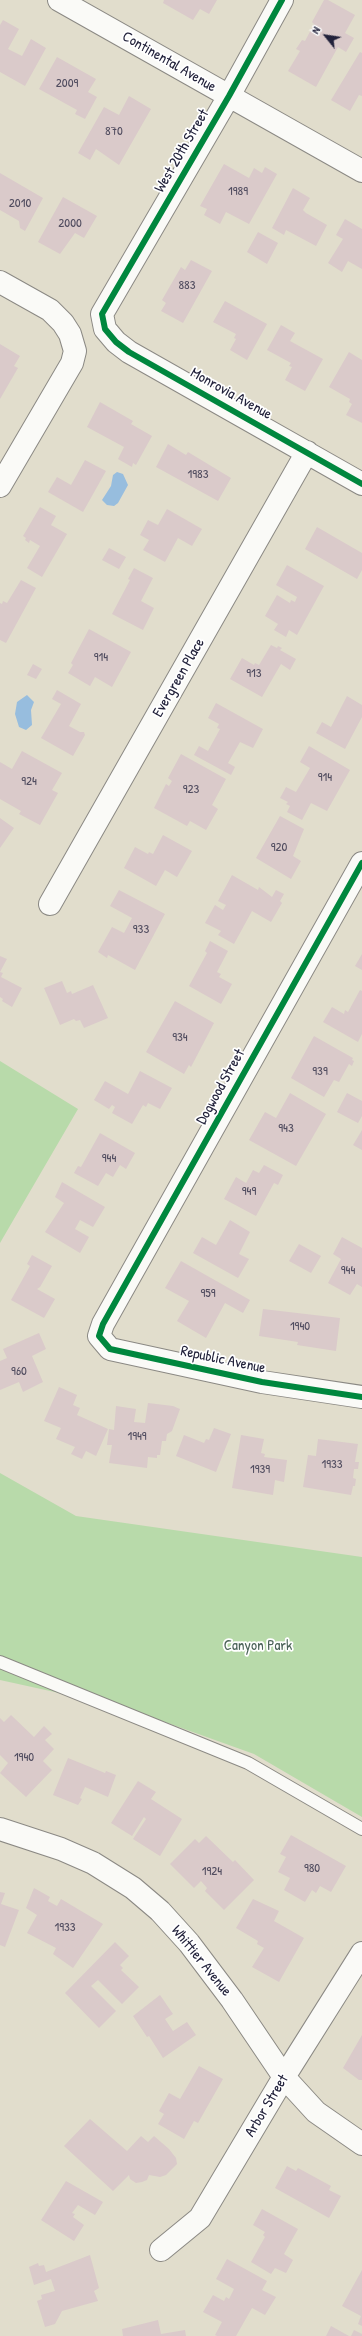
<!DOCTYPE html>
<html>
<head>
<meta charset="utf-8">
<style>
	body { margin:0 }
	#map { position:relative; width:362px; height:2336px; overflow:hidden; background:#e1ddcc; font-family:"Patrick Hand",sans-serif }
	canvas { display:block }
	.north { position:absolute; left:306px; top:16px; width:40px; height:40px; -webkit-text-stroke:3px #fff; paint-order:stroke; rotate:300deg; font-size:11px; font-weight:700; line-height:16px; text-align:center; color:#22223b }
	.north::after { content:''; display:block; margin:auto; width:14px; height:18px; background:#22223b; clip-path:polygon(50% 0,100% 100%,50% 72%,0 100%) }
</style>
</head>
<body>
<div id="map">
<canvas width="362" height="2336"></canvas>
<div class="north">N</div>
</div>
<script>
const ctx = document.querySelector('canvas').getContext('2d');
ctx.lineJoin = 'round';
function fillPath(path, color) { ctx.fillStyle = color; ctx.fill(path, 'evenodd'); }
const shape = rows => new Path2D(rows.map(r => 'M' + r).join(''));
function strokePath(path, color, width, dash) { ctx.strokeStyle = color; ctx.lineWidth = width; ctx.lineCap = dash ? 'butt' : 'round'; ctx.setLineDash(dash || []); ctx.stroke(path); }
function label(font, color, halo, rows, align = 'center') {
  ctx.font = font + ' "Patrick Hand",sans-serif'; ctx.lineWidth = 3.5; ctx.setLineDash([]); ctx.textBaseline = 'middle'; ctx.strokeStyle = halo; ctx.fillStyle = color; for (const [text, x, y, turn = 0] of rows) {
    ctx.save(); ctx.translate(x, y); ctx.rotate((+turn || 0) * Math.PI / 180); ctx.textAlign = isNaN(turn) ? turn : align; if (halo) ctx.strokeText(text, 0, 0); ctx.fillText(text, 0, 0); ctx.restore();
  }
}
const green = shape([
	[0,1061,78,1109,0,1243],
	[0,1473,76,1516,362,1557,362,1817,254,1754,123,1707,0,1680]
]);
const water = shape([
	[117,472,123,474,128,485,118,503,114,506,107,505,102,500,111,486,113,475],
	[27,695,34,702,31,710,32,725,26,730,19,727,15,714,17,702]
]);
const building = shape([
	[164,0,217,0,209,14,200,9,193,20,163,3],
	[324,0,328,0,355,15,345,33,354,38,346,52,338,47,316,87,288,71,300,51,296,49,302,40,305,41,314,24,312,22],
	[3,20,19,29,8,49,22,56,31,39,46,48,25,86,0,72,0,25],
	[360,52,362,53,362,96,359,95,350,111,331,100],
	[57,57,96,79,88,92,97,97,85,119,75,114,77,110,39,89],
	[129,96,151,109,119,165,96,149,90,160,78,153,104,107,119,115],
	[224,164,249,178,254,168,262,173,265,167,277,174,249,224,226,212,220,224,204,215,207,209,200,206],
	[0,173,43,198,25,231,20,228,19,221,0,210],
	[293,188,310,198,303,210,306,213,327,225,316,246,286,230,284,235,272,228],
	[63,197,97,216,84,238,75,233,60,254,38,242],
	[345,219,362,229,362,269,348,261,342,272,328,263,343,239,336,235],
	[258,232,278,243,267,264,247,252],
	[191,260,212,271,183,323,161,311,166,303,162,300,181,267,185,270],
	[225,301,267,324,247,360,230,350,236,339,234,338,236,334,213,322],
	[281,325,295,333,290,341,323,359,305,391,285,380,292,367,289,366,291,363,267,350],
	[0,344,20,356,14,366,18,368,0,399],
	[349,352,362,360,362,423,346,415,352,404,349,402,350,399,329,387],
	[100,402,133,421,131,424,152,436,136,465,133,463,132,467,118,459,124,447,87,427],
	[168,444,186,455,188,452,231,478,218,501,156,467],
	[85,460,106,471,83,512,48,492,57,477,71,485],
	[40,507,56,516,51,525,67,534,42,577,27,568,40,546,30,540,29,543,25,540,26,538,23,536],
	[167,509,202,529,192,546,178,538,165,562,143,550,149,540,140,535,148,520,158,525],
	[317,527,362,553,362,570,357,579,305,549],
	[109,548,126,557,119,569,102,560],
	[287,565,324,586,297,635,289,630,286,637,274,630,278,624,265,616,277,595,290,603,291,600,295,602,297,597,276,585],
	[134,568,153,578,141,601,154,608,143,630,112,614,130,580,128,579],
	[21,580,36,588,6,643,0,640,0,603,2,604,3,601,7,603],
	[89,629,131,652,112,687,95,677,90,686,68,673,73,665,71,663],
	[271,645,277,648,278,646,282,648,280,650,296,659,290,670,281,664,262,697,230,679,242,658,254,665,255,663,259,665],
	[33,664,42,669,36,679,27,675],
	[57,690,81,704,69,726,80,732,84,732,85,735,73,756,41,738,61,704,52,699],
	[347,696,362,705,362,717,345,749,316,733,322,722,331,727],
	[216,703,263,729,253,748,240,742,228,763,235,767,231,775,194,755,199,746,208,751,220,729,217,728,219,724,208,718],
	[309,746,350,770,327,811,311,803,302,820,287,812,290,806,286,804,288,802,280,798,286,787,296,792,310,768,300,762],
	[22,751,62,773,52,790,58,793,40,825,19,814,21,811,0,799,0,762,12,769],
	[181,754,226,779,212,805,218,809,206,830,190,821,187,826,154,808,166,784,169,786,172,781,168,778],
	[280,816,304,829,293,856,301,861,291,879,256,858],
	[0,818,14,828,0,848],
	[163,835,192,851,177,877,165,870,156,886,124,868,135,847,148,854,149,852,153,854],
	[232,875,258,890,259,887,272,897,276,890,284,894,280,901,282,903,271,922,252,911,234,944,218,935,221,931,205,923,215,905,223,910,226,905,218,901],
	[119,890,165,914,135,970,108,955,107,958,98,952,112,927,124,933,132,918,110,906],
	[210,941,228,951,217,972,221,974,219,977,232,984,221,1004,189,986,207,953,205,951],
	[362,954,362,970,355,966],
	[0,956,7,959,0,972,3,973,1,977,22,988,12,1007,2,1001,3,999,0,997],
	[62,981,67,993,71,991,72,994,93,985,108,1018,84,1028,80,1020,76,1021,74,1019,60,1025,44,988],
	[360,990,362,991,362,1034,358,1042,323,1022,332,1007,344,1014,345,1010,348,1012],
	[175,1001,214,1023,191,1067,189,1065,184,1074,146,1052],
	[314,1036,353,1058,352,1060,354,1061,352,1066,349,1064,339,1082,334,1080,324,1097,291,1078],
	[140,1071,172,1088,160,1109,148,1103,146,1107,143,1105,132,1124,112,1113,115,1107,112,1105,109,1109,94,1100,105,1081,128,1094],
	[290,1093,326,1114,296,1166,249,1140,265,1112,276,1118],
	[347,1093,362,1101,362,1116,358,1123,337,1112],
	[362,1130,362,1150,353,1145],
	[100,1133,135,1153,126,1169,120,1165,113,1177,106,1173,98,1186,74,1173,78,1166,81,1167],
	[264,1165,283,1175,278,1185,274,1183,256,1216,224,1199,236,1177,246,1183,253,1170,259,1173],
	[62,1182,105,1207,93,1227,80,1220,75,1229,89,1237,80,1253,45,1232,64,1203,55,1197],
	[230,1220,250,1232,239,1254,249,1259,238,1278,193,1253,202,1237,216,1245],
	[342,1237,362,1248,362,1287,357,1284,350,1295,328,1283,341,1259,333,1254],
	[299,1244,321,1256,311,1273,289,1261],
	[32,1255,52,1266,40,1287,37,1289,55,1299,44,1318,11,1300,30,1266,27,1264],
	[181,1261,250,1300,243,1313,225,1303,206,1338,177,1321,189,1301,165,1288],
	[263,1309,340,1318,336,1351,297,1345,298,1342,259,1336],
	[39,1333,46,1349,32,1356,43,1382,23,1392,19,1382,0,1390,0,1361,7,1358,3,1349],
	[59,1387,77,1395,73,1405,80,1408,77,1415,108,1429,96,1456,86,1451,82,1459,71,1454,75,1447,56,1439,61,1428,44,1421],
	[148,1403,173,1406,180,1409,172,1431,167,1434,166,1441,162,1441,160,1455,157,1455,157,1458,148,1457,147,1468,109,1463,112,1445,107,1445,109,1429,114,1430,116,1406,136,1409,134,1422,145,1423],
	[214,1428,231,1434,216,1472,176,1456,184,1435,204,1443,206,1439,209,1440],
	[241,1435,264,1439,261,1453,265,1454,264,1457,287,1460,284,1482,275,1480,273,1495,232,1488],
	[318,1439,358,1444,355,1462,359,1462,358,1469,354,1469,353,1478,356,1479,355,1486,353,1486,351,1495,303,1487,308,1455,316,1456],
	[11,1715,34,1737,44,1726,52,1734,45,1740,54,1749,43,1761,52,1770,26,1797,0,1773,8,1763,0,1755,0,1718,4,1722],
	[68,1758,105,1773,106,1771,116,1775,108,1797,85,1787,80,1798,82,1799,78,1805,53,1795],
	[138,1781,156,1792,151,1799,182,1819,160,1856,133,1839,146,1819,144,1817,132,1836,111,1823],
	[291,1835,346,1866,331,1892,320,1886,316,1893,312,1890,305,1902,284,1890,290,1878,278,1872,286,1857,280,1854],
	[206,1836,233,1862,235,1860,254,1880,224,1910,205,1891,207,1888,201,1881,194,1888,170,1864,195,1839,199,1843],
	[34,1888,50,1897,48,1901,57,1906,61,1899,103,1924,73,1968,53,1954,56,1948,27,1933,37,1915,26,1908],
	[0,1892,5,1893,1,1904,19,1910,5,1947,0,1945],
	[253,1899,279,1911,274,1921,304,1938,279,1982,252,1967,264,1948,257,1944,258,1941,236,1928],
	[115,1942,129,1956,120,1965,123,1968,121,1970,139,1987,122,2004,98,1980,91,1986,116,2011,99,2028,65,1993],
	[160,1995,173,2014,165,2019,173,2031,187,2022,196,2035,163,2058,149,2036,147,2037,133,2016],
	[362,2035,362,2080,359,2080,343,2068],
	[199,2066,223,2079,198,2123,194,2121,184,2139,158,2124,164,2114,159,2111,169,2093,180,2099],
	[90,2119,127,2151,141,2136,148,2142,154,2136,169,2149,176,2158,177,2164,166,2175,160,2177,149,2175,147,2180,142,2182,136,2183,130,2179,129,2175,113,2191,64,2146],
	[287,2166,296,2171,298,2168,331,2186,329,2190,341,2196,329,2218,275,2188],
	[66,2181,103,2202,95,2215,78,2205,72,2213,75,2214,73,2217,84,2225,74,2241,41,2220],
	[262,2209,298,2229,284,2254,293,2260,286,2273,275,2268,271,2274,251,2262,265,2237,263,2235,265,2232,253,2225],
	[90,2255,99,2288,94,2291,98,2301,62,2311,55,2324,45,2327,37,2301,42,2299,41,2295,55,2291,51,2279,34,2285,29,2267,38,2263,39,2266,44,2265,46,2272],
	[227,2259,267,2281,262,2290,276,2297,265,2315,252,2308,236,2336,217,2336,215,2335,222,2322,203,2312,213,2295,224,2301,226,2297,229,2299,234,2289,216,2279],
	[362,2270,362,2326,358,2324,361,2316,342,2306],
	[158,2320,161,2334,185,2330,186,2336,123,2336,122,2329],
	[331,2326,349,2336,326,2336],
	[354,2330,362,2334,362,2336,351,2336]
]);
const service = shape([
	[0,1662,248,1763,362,1829]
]);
const minor = shape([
	[59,0,362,171],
	[282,0,229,96,102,314,105,329,116,342,129,352,362,484],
	[0,282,50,310,63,323,70,334,75,351,72,363,0,486],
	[362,863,103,1324,99,1336,110,1349,262,1382,362,1397],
	[50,904,307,452],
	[0,1829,61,1849,93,1863,133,1888,160,1911,189,1943,232,2000,284,2077,316,2112,362,2144],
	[161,2250,200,2218,284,2077,362,1953]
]);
const cycleway = shape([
	[282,0,229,96,102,314,105,329,116,342,129,352,362,484],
	[362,863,103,1324,99,1336,110,1349,262,1382,362,1397]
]);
const numberNames = [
	["2009",67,84],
	["870",114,132],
	["1989",238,192],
	["2010",20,204],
	["2000",70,224],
	["883",187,286],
	["1983",198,475],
	["914",101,658],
	["913",254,674],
	["914",325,778],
	["924",29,782],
	["923",191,790],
	["920",279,848],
	["933",141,930],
	["934",180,1038],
	["939",320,1072],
	["943",286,1129],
	["944",109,1159],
	["949",249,1192],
	["944",348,1271],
	["959",208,1294],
	["1940",300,1327],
	["960",19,1372],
	["1949",137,1437],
	["1933",332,1465],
	["1939",260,1470],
	["1940",24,1758],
	["980",312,1869],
	["1924",212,1872],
	["1933",65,1928]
];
const streetNames = [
	["Continental Avenue",169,62,30],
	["West 20th Street",182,151,-60],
	["Monrovia Avenue",231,394,29],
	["Evergreen Place",179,678,-60],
	["Dogwood Street",221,1087,-61],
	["Republic Avenue",223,1360,12],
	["Whittier Avenue",201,1961,51],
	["Arbor Street",267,2106,-59]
];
const parkNames = [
	["Canyon Park",258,1646]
];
fillPath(green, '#b8daaa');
fillPath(water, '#97bdde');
fillPath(building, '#dacaca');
strokePath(service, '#8b8984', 14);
strokePath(minor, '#8b8984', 24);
strokePath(service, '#fafaf7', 12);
strokePath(minor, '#fafaf7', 22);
strokePath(cycleway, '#00873e', 6);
label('13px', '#504c5f', null, numberNames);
label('15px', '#22223b', '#fff', streetNames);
label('15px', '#4b6258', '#fff', parkNames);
</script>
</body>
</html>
